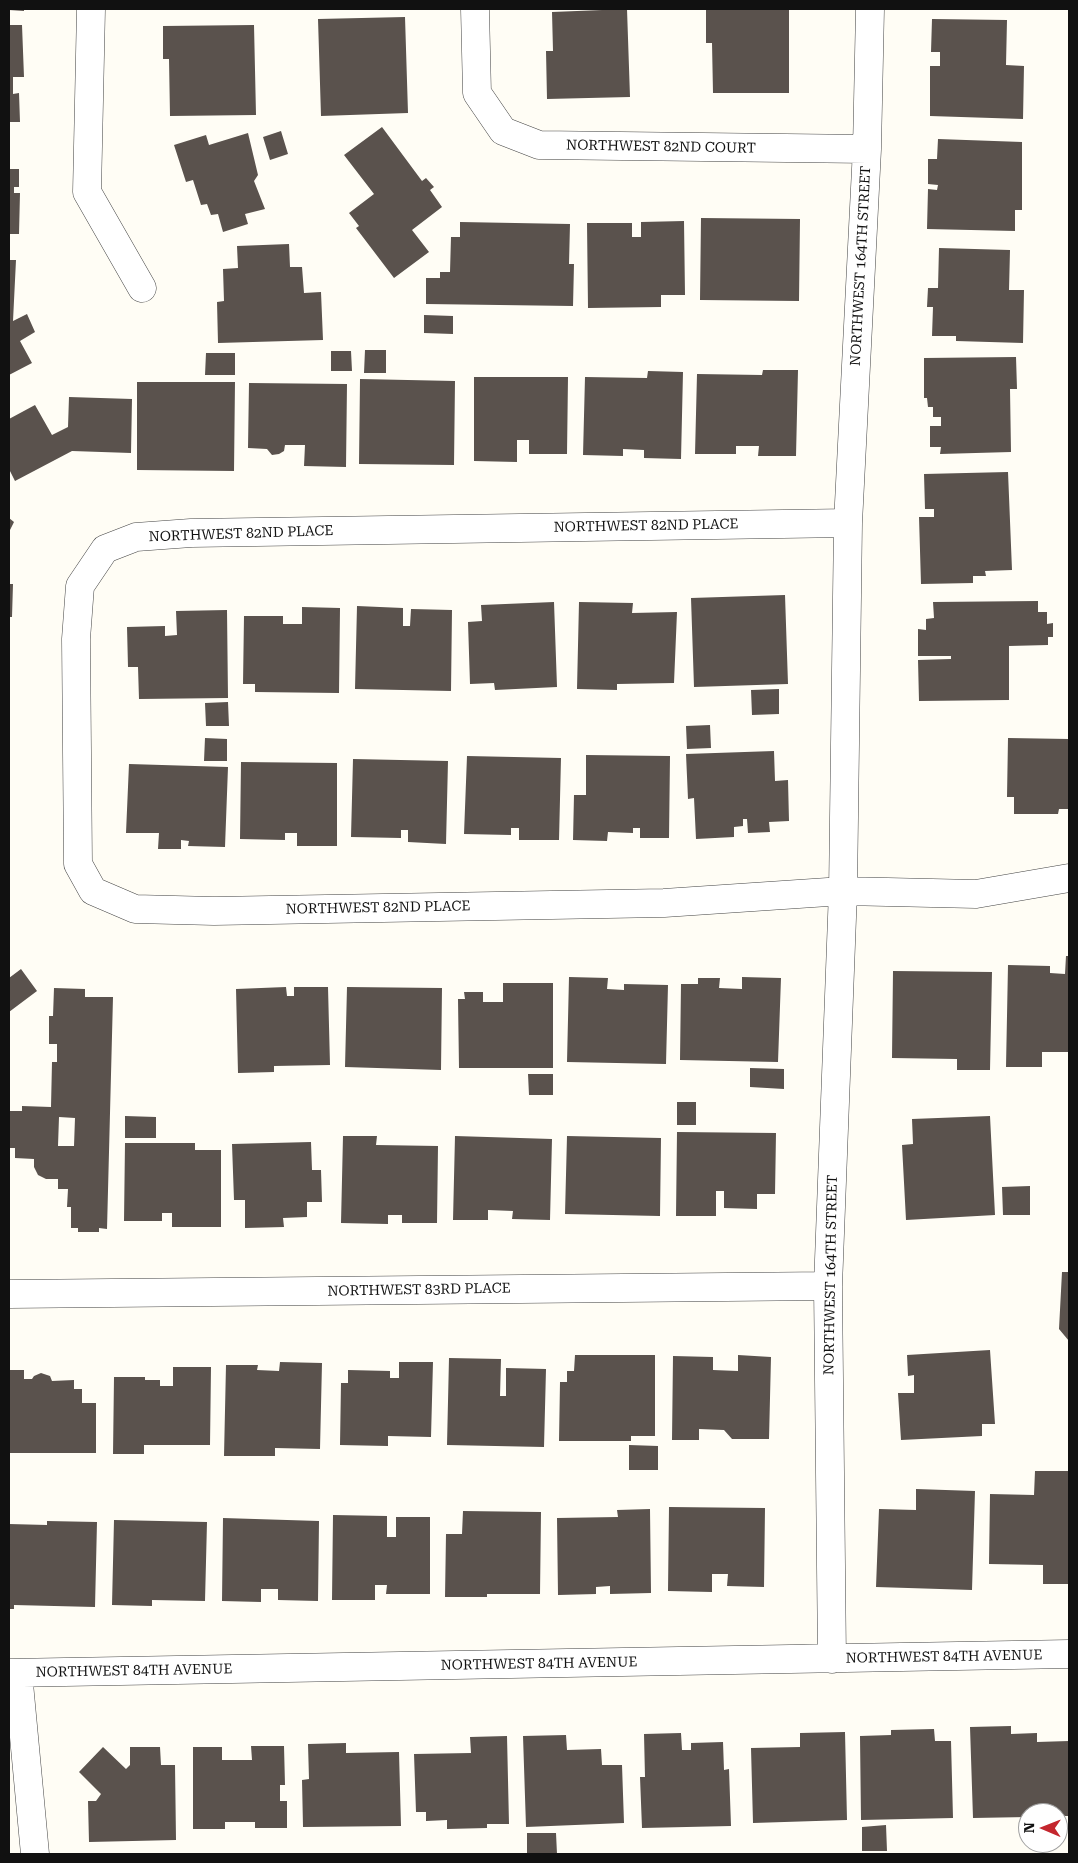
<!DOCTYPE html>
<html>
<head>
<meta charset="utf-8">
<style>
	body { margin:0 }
	#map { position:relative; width:1078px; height:1863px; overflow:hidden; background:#fffdf5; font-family:"Roboto Serif",serif }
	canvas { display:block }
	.frame { position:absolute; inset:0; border:10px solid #111; pointer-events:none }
	.north { position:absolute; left:1018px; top:1803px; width:50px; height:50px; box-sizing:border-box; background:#fff; border:1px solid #a0a0a0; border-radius:50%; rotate:271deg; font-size:14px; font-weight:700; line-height:20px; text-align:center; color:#111 }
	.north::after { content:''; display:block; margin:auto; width:18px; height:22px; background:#c4262e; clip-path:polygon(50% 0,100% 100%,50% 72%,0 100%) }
</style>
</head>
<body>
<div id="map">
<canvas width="1078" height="1863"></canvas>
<div class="frame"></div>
<div class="north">N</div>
</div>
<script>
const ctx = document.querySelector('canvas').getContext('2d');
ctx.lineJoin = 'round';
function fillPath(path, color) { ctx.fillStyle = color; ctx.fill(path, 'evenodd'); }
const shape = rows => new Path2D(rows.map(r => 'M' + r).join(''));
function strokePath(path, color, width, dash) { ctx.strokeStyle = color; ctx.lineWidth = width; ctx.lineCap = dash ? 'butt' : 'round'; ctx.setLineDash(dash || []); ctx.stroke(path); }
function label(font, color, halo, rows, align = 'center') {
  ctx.font = font + ' "Roboto Serif",serif'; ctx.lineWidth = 5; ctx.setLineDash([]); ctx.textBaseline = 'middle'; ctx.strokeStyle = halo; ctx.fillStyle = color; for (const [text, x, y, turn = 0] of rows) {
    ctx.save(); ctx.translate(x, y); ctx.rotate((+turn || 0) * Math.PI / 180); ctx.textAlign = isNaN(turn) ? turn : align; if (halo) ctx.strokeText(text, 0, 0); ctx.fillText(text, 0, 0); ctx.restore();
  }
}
const building = shape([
	[9,9,24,9,24,11,9,10],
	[627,9,630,97,547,99,546,51,553,51,552,12],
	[706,9,789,9,789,93,713,93,712,43,706,43],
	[405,17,408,113,321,116,318,19],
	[932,19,1007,20,1006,65,1024,66,1023,119,930,116,930,66,940,66,940,52,931,52],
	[9,25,22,25,24,77,13,77,13,94,19,93,20,122,9,122],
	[254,25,256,115,170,116,169,59,163,59,163,26],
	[382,127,422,181,426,178,434,187,430,190,442,207,412,230,429,252,394,278,356,228,359,226,349,213,374,194,344,155],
	[281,131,288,154,270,160,263,137],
	[248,133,258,175,254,181,265,209,245,214,248,224,223,232,218,214,211,215,207,204,201,205,193,180,186,182,174,145,206,135,209,145],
	[938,139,1022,142,1022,210,1015,210,1015,231,927,229,928,189,937,190,938,185,928,184,928,159,937,159],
	[9,169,19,169,19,187,14,187,14,193,20,193,19,234,9,234],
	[701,218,800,219,799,301,700,300],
	[684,221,685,295,661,295,661,307,588,308,587,223,632,223,632,237,641,237,641,222],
	[460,222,570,224,569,264,574,264,573,306,426,304,426,278,440,278,440,272,450,272,451,237,460,237],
	[289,244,290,267,302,267,304,293,321,292,323,340,218,343,217,302,224,301,223,269,238,268,237,246],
	[939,248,1010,250,1009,290,1024,290,1023,343,956,341,956,336,932,336,933,307,927,307,928,288,938,288],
	[9,260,16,260,13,321,27,314,35,332,20,341,32,363,9,375],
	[424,315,453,316,453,334,424,333],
	[365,350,386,350,386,373,364,373],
	[331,351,351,351,352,371,331,371],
	[206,353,235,353,235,375,205,375],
	[1016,357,1017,389,1010,389,1011,452,940,454,941,447,930,447,930,426,941,426,941,417,933,417,933,407,928,407,927,398,924,398,924,358],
	[763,370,798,370,796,456,758,456,759,446,736,446,736,454,695,454,697,374,762,375],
	[648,371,683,372,681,459,644,458,644,450,623,449,623,456,583,455,585,377,647,378],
	[474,377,568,377,567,454,529,454,529,440,517,440,517,462,474,461],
	[360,379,455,381,454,465,359,464],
	[137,382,235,382,234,471,137,470],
	[249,383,347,384,346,467,304,466,305,445,285,445,284,451,279,454,272,455,267,449,248,448],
	[69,397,132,399,131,453,72,451,15,481,9,469,9,419,35,405,52,435,68,427],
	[1008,472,1012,570,985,571,986,576,973,576,973,583,921,584,919,517,934,517,934,509,925,509,924,474],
	[9,518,14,522,9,532],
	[9,584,13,584,12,617,9,617],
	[785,595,788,684,694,687,691,598],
	[1038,601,1038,612,1047,612,1047,624,1053,623,1053,637,1048,637,1048,645,1009,646,1009,700,919,701,918,660,951,659,951,656,918,656,918,629,926,630,926,619,934,618,933,602],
	[554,602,557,687,495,690,494,683,470,684,468,622,482,621,481,605],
	[579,602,633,603,632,613,677,612,674,683,617,684,617,690,577,689],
	[357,606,403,608,403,626,410,626,411,609,452,610,451,691,355,689],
	[302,607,340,608,339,693,255,692,255,684,243,684,244,616,283,616,283,624,302,624],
	[227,610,228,698,139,699,138,667,128,667,127,627,165,626,165,636,177,635,176,611],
	[779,689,779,714,752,715,751,690],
	[228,702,229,726,206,726,205,703],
	[710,725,711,748,687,749,686,726],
	[205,738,227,739,227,761,204,761],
	[1008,738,1069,739,1069,809,1059,809,1058,814,1014,814,1014,797,1007,797],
	[774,751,775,781,788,780,789,821,769,822,770,832,748,833,747,819,743,819,743,826,734,827,734,837,696,839,694,798,688,799,686,754],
	[586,755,670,756,669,838,640,838,640,828,633,828,633,833,608,832,607,841,573,840,574,795,586,795],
	[467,756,561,758,559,840,519,840,519,828,511,828,511,835,464,834],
	[353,759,448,761,446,844,408,842,408,830,401,830,401,838,351,837],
	[241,762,337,763,337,846,297,846,297,833,285,833,285,840,240,839],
	[129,764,228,767,225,847,188,846,189,841,181,840,181,849,158,849,159,833,126,833],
	[1066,956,1069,956,1069,1052,1042,1052,1042,1067,1006,1067,1008,965,1050,966,1050,973,1065,974],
	[21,969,37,991,9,1012,9,978],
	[893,971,992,972,990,1070,957,1070,957,1059,892,1058],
	[569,977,608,978,607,989,624,990,624,984,668,985,666,1064,567,1062],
	[742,977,781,978,778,1062,680,1060,681,984,698,984,698,978,720,978,719,988,742,989],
	[503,983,553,983,553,1068,459,1068,458,999,465,999,464,992,483,992,483,1002,503,1002],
	[286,987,287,996,294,996,294,987,328,987,330,1065,274,1066,274,1072,238,1073,236,989],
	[347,987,442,988,441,1070,345,1067],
	[54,988,85,989,85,997,113,997,107,1229,99,1228,99,1232,78,1232,78,1228,71,1228,71,1207,67,1207,68,1189,58,1189,58,1179,46,1179,38,1175,34,1167,34,1159,15,1158,15,1148,9,1148,9,1111,22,1111,22,1106,51,1107,52,1062,57,1062,57,1044,49,1044,49,1016,53,1016],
	[59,1117,75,1118,74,1146,58,1146],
	[750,1068,784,1069,784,1089,750,1087],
	[528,1074,553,1074,553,1095,529,1095],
	[677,1102,696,1102,696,1125,677,1125],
	[125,1116,156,1117,156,1138,125,1138],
	[990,1116,995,1215,906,1220,902,1145,913,1144,912,1119],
	[677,1132,776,1133,775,1194,757,1194,757,1209,724,1208,724,1191,716,1191,716,1216,676,1216],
	[343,1136,377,1136,376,1145,438,1146,437,1223,402,1223,402,1215,388,1215,388,1224,341,1223],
	[455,1136,552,1139,550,1220,512,1219,513,1211,488,1210,488,1220,453,1220],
	[567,1136,661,1138,660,1216,565,1214],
	[311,1142,312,1170,321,1170,322,1202,307,1202,307,1217,283,1218,284,1227,245,1228,245,1200,234,1200,232,1144],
	[125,1143,195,1143,195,1150,221,1150,221,1227,172,1227,172,1213,162,1213,162,1221,124,1221],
	[1030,1186,1030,1215,1003,1215,1002,1187],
	[1062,1272,1069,1272,1069,1341,1059,1329],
	[990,1350,995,1424,982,1424,982,1436,901,1440,898,1393,914,1393,914,1375,908,1376,907,1355],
	[575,1355,655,1355,655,1436,631,1436,631,1441,559,1441,560,1382,567,1382,567,1371,574,1371],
	[738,1355,771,1357,769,1439,732,1439,724,1430,699,1429,699,1440,672,1440,673,1356,713,1357,713,1370,738,1371],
	[449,1358,501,1359,500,1396,506,1396,506,1368,546,1369,544,1447,447,1445],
	[280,1362,322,1363,320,1449,275,1448,275,1456,224,1456,226,1365,258,1365,257,1370,279,1371],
	[399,1362,433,1362,431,1437,388,1436,388,1446,340,1445,341,1383,348,1383,348,1370,390,1371,390,1378,399,1378],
	[173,1367,211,1367,210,1445,144,1445,144,1454,113,1454,114,1377,145,1377,145,1380,160,1380,160,1386,173,1386],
	[9,1370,24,1370,24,1379,32,1379,34,1376,41,1373,50,1376,52,1381,74,1380,74,1389,82,1389,82,1403,96,1403,96,1453,9,1453],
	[629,1445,658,1446,658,1470,629,1470],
	[1035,1471,1069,1471,1069,1584,1043,1584,1043,1565,989,1564,990,1494,1034,1495],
	[916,1489,975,1491,972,1590,876,1587,879,1509,916,1510],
	[669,1507,765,1508,764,1587,727,1586,728,1574,712,1574,712,1592,668,1591],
	[650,1509,651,1593,610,1594,610,1586,596,1587,596,1594,558,1595,557,1518,618,1517,617,1510],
	[463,1511,541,1512,540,1594,487,1594,487,1597,445,1597,446,1534,462,1534],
	[333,1515,387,1516,387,1537,396,1537,396,1517,430,1517,430,1594,386,1594,387,1585,375,1585,375,1600,332,1600],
	[223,1518,319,1521,318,1601,278,1600,278,1589,261,1589,261,1602,222,1601],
	[114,1520,207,1522,205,1601,152,1600,152,1606,112,1605],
	[47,1521,97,1522,95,1607,14,1605,14,1609,9,1609,9,1524,47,1525],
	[1011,1726,1011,1734,1037,1733,1037,1742,1069,1741,1069,1816,1058,1816,1058,1813,1028,1813,1028,1817,973,1818,970,1727],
	[934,1729,935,1741,951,1741,953,1818,861,1820,860,1736,891,1735,891,1730],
	[845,1732,847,1820,753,1823,751,1748,800,1747,800,1733],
	[681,1733,682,1750,691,1750,691,1743,723,1742,724,1770,729,1769,731,1826,642,1828,640,1777,645,1777,644,1734],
	[566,1735,567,1750,601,1749,602,1765,622,1765,624,1823,526,1827,523,1736],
	[507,1736,509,1824,487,1824,487,1828,447,1829,447,1820,426,1821,426,1812,416,1812,414,1754,471,1753,470,1737],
	[346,1743,346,1753,399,1752,401,1826,303,1827,302,1780,309,1779,308,1744],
	[251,1746,284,1746,285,1785,280,1785,280,1801,287,1801,287,1828,255,1828,255,1822,225,1822,225,1829,193,1829,193,1747,222,1747,222,1760,252,1760],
	[103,1747,126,1769,130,1765,130,1747,160,1747,161,1765,175,1765,176,1840,89,1842,88,1801,96,1801,101,1794,79,1772],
	[886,1825,887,1851,862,1851,862,1827],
	[527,1833,556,1833,557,1854,527,1854]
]);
const street = shape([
	[91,9,87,192,142,288],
	[475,9,477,93,503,131,539,145,867,149],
	[848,523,191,533,136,537,105,549,80,586,76,639,78,864,93,891,135,909,214,911,664,903,843,891,976,894,1069,878],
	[9,1294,828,1286],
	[832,1659,828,1286,843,891,848,523,867,149,870,9],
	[9,1673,1069,1654],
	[18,1673,35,1854]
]);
const streetNames = [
	["NORTHWEST 82ND COURT",661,147,1],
	["NORTHWEST 164TH STREET",861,266,-87],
	["NORTHWEST 82ND PLACE",646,526,-1],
	["NORTHWEST 82ND PLACE",241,534,-2],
	["NORTHWEST 82ND PLACE",378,908,-1],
	["NORTHWEST 164TH STREET",831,1275,-89],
	["NORTHWEST 83RD PLACE",419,1290,-1],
	["NORTHWEST 84TH AVENUE",944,1657,-1],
	["NORTHWEST 84TH AVENUE",539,1664,-1],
	["NORTHWEST 84TH AVENUE",134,1671,-1]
];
fillPath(building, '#5a524d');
strokePath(street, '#444', 29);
strokePath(street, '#fff', 28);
label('14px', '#111', '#fff', streetNames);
</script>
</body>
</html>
